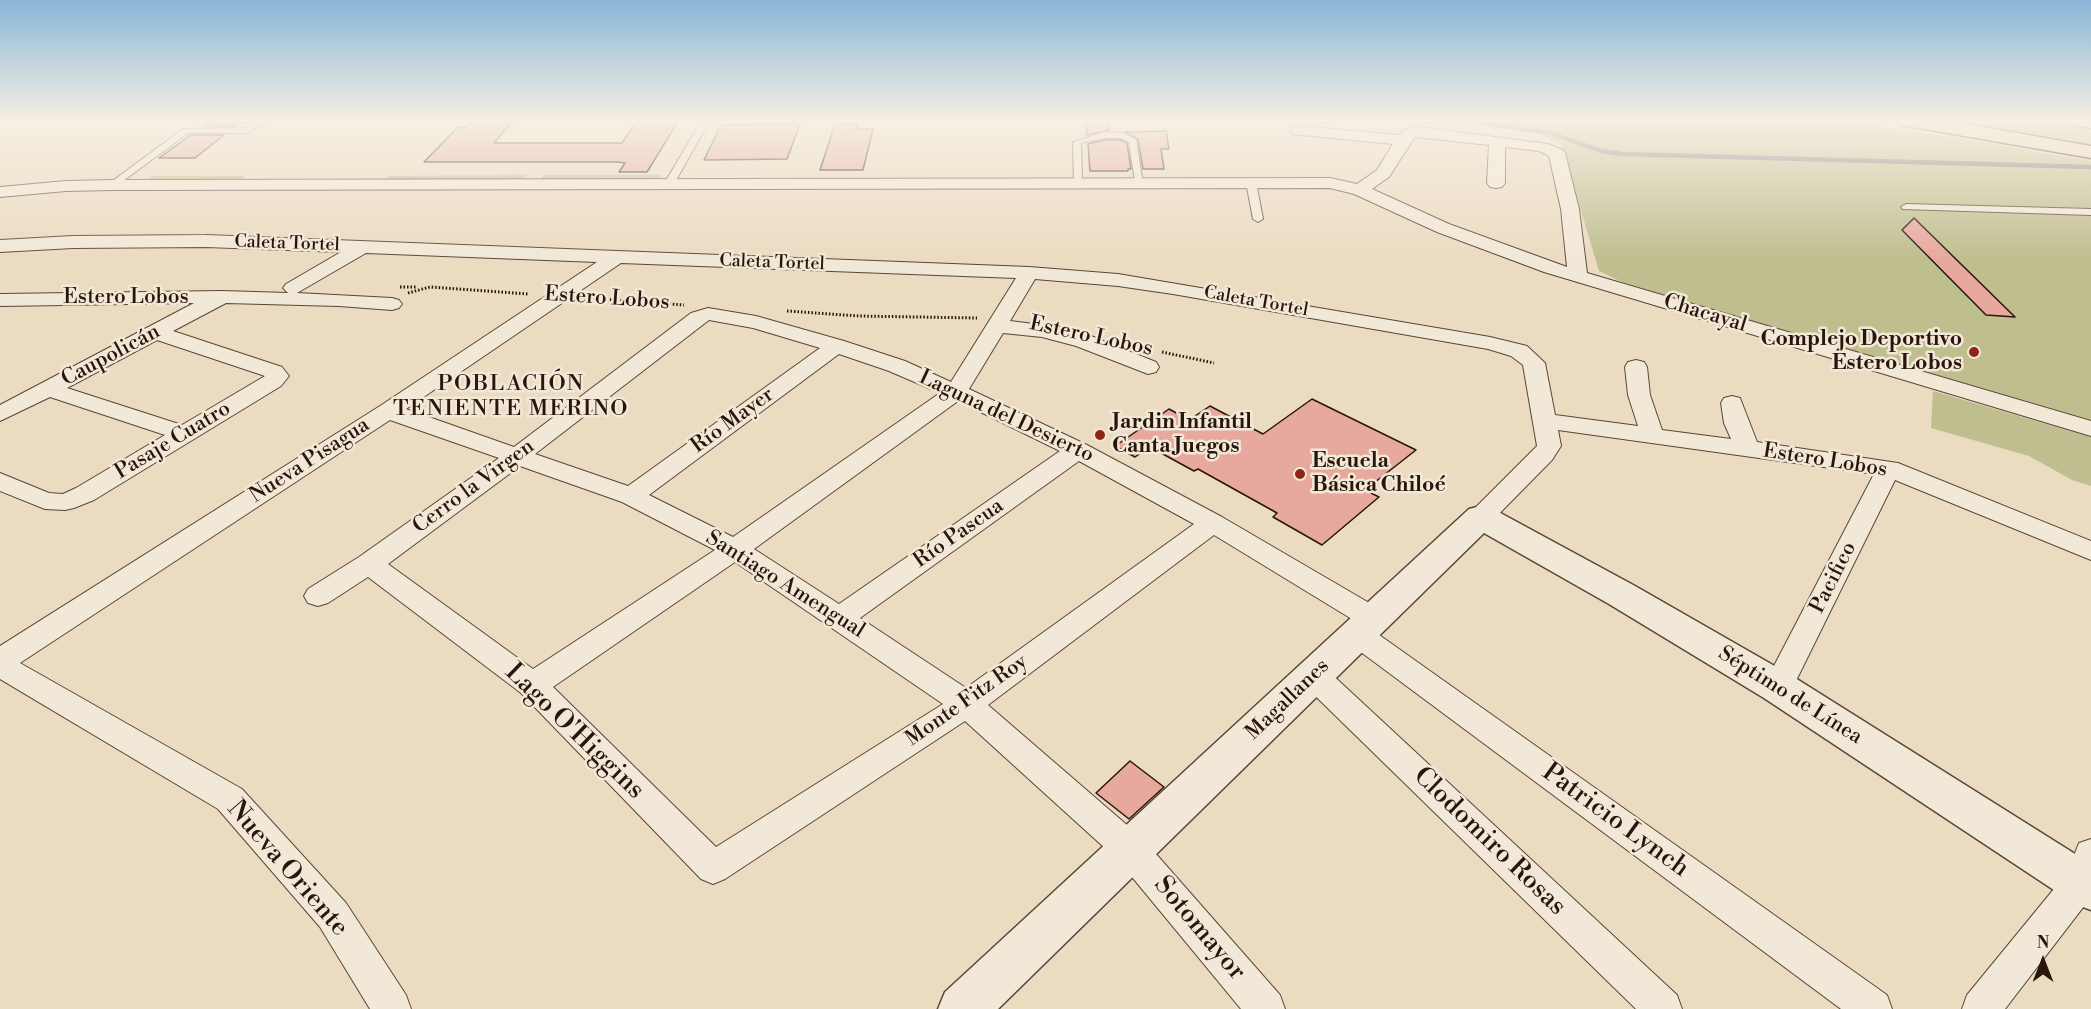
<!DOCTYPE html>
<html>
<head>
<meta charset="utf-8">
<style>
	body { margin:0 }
	#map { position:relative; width:2091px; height:1009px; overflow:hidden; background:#ebdbc1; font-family:"Libre Bodoni",serif }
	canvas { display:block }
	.north { position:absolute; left:2013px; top:931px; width:60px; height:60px; -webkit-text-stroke:4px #f2e8d7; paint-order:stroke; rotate:0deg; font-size:16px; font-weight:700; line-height:24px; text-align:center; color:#29150c }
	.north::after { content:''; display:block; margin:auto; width:21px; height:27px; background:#29150c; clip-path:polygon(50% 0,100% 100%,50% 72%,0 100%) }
</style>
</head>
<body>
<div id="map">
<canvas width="2091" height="1009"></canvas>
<div class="north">N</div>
</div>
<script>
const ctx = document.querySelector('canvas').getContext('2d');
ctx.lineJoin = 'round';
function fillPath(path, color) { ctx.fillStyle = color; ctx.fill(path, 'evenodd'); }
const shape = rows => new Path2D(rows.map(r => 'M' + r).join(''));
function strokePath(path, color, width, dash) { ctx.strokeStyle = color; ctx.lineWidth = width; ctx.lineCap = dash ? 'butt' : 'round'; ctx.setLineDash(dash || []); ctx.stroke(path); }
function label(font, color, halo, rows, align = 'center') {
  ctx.font = font + ' "Libre Bodoni",serif'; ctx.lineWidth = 5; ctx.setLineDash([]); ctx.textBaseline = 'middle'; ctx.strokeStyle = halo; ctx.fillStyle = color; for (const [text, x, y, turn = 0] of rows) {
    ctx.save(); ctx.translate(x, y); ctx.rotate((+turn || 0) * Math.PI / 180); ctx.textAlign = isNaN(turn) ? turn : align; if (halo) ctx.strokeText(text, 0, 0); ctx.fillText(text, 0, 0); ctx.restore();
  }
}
const green = shape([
	[1440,120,1834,120,1964,139,2091,161,2091,422,1622,282,1599,271,1561,144,1536,132],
	[1938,120,2054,120,2091,124,2091,146],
	[528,175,518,182,382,182,389,176],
	[543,175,661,175,658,180,541,180],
	[152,176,245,176,237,183,144,183],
	[1933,391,2091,437,2091,486,2072,480,2029,456,1931,428]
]);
const stream = shape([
	[1460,120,1551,133,1601,151,1622,154,2091,167]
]);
const building = shape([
	[212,120,242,120,235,126,203,126,212,120],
	[472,120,514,120,494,143,622,143,637,120,679,120,647,172,619,172,625,163,618,162,424,162,458,127,466,127,472,120],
	[1086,120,1108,120,1109,130,1087,135,1086,120],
	[800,124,787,159,704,160,721,125,800,124],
	[835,124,857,124,856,129,873,129,863,170,820,170,835,124],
	[1166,131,1169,149,1161,149,1164,169,1143,169,1138,139,1125,132,1166,131],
	[191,135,224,135,195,158,159,158,191,135],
	[1105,140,1120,140,1127,143,1131,169,1128,169,1128,171,1090,171,1088,144,1105,140],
	[1914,218,2015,317,1986,315,1902,230,1914,218],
	[1312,399,1416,450,1365,490,1379,497,1322,545,1273,517,1277,513,1198,469,1194,471,1150,447,1135,457,1115,446,1169,409,1189,420,1210,406,1263,434,1312,399],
	[1130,761,1164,787,1129,819,1096,793,1130,761]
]);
const path = shape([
	[400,287,416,287],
	[408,293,430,287,528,294],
	[589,298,684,305],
	[787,311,859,316,977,318],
	[1162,352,1214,363]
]);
const service = shape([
	[256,120,265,120,249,133,188,133,115,187,107,185,183,129,247,128,256,120],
	[702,120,710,120,674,184,666,186,664,184,702,120],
	[1105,132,1123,133,1136,139,1143,184,1135,182,1129,142,1121,138,1105,138,1081,143,1082,183,1074,185,1073,142,1105,132],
	[1251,179,1256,182,1263,219,1258,222,1253,219,1246,182,1251,179],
	[1906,204,2091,209,2091,215,1903,209,1901,207,1906,204]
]);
const minor = shape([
	[1298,126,1400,135,1404,130,1420,127,1548,144,1563,150,1565,153,1579,209,1587,273,2091,421,2091,436,1544,272,1437,232,1354,194,1330,188,112,190,66,191,0,197,0,187,66,181,112,180,1330,178,1357,184,1377,170,1393,144,1292,134,1290,131,1292,128,1298,126],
	[1415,137,1489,145,1487,183,1490,187,1496,188,1502,187,1505,183,1505,147,1539,151,1549,156,1561,209,1567,267,1449,224,1372,189,1389,177,1415,137],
	[206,235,1029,267,1118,274,1490,337,1527,346,1545,363,1555,415,1638,426,1628,395,1625,367,1628,362,1636,360,1644,362,1647,367,1650,395,1662,430,1731,439,1724,423,1721,403,1724,398,1732,396,1740,398,1757,442,1898,463,2091,541,2091,560,1895,480,1789,695,1778,699,1767,695,1763,687,1874,474,1558,430,1561,446,1552,460,1490,523,1481,526,1472,523,1468,517,1472,511,1537,446,1523,365,1511,356,1488,349,1173,294,1118,286,1035,279,1010,321,1042,325,1091,336,1156,362,1159,367,1156,372,1148,374,1076,346,1042,337,1003,333,969,389,1087,445,1222,517,1383,611,1387,618,1383,625,1373,628,1368,627,1887,995,1892,1009,1841,1009,1346,641,1342,633,1346,625,1360,624,1214,535,988,705,1142,838,1280,995,1285,1009,1241,1009,1118,860,965,721,725,879,713,884,701,879,521,693,368,577,328,603,318,606,308,603,304,596,308,589,359,557,499,458,390,420,20,663,242,789,346,903,406,995,411,1009,370,1009,320,927,218,809,0,679,0,646,380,406,597,262,366,253,297,293,392,298,399,300,402,304,399,308,392,310,339,306,226,303,173,331,282,367,289,376,281,386,94,500,74,508,65,510,45,509,0,491,0,473,49,493,63,494,76,488,165,435,50,397,0,421,0,405,194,303,0,306,0,294,222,291,288,293,283,288,286,284,341,252,206,247,73,248,0,252,0,240,73,236,206,235],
	[621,263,1016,278,951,382,905,361,844,341,756,316,708,308,691,313,514,447,406,409,621,263],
	[709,320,753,328,820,348,628,486,535,454,709,320],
	[157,340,265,376,182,425,67,388,157,340],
	[839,354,889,371,940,393,733,537,649,495,839,354],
	[958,401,1060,451,839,604,754,549,958,401],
	[1079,461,1194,524,966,688,860,618,1079,461],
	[520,466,622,502,715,550,533,669,388,564,520,466],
	[735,562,943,704,716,847,553,687,735,562],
	[1314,664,1325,668,1677,995,1682,1009,1636,1009,1303,684,1299,676,1303,668,1314,664],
	[2091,839,2091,897,2005,1009,1962,1009,1967,995,2067,873,2079,843,2091,839]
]);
const tertiary = shape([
	[1481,506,1493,509,1635,586,1792,676,2091,864,2091,910,2075,904,1764,698,1609,604,1484,533,998,1009,938,1009,945,992,1469,509,1481,506]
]);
const primary = shape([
	[1897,120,1943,120,2091,146,2091,158,1907,126,1900,124,1897,120],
	[2066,120,2091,120,2091,128,2069,124,2066,120]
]);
const markers = [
	[1974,352,6,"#8f2418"],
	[1100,435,6,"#8f2418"],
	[1300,474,6,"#8f2418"]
];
const farStreetnames = [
	["Caleta Tortel",287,244,2],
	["Caleta Tortel",772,263,2],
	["Caleta Tortel",1256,302,10]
];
const streetNames = [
	["Estero Lobos",126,298],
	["Estero Lobos",607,299,4],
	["Chacayal",1705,314,17],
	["Estero Lobos",1091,337,12],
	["Caupolicán",111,356,-28],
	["Laguna del Desierto",1006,417,25],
	["Río Mayer",733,421,-36],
	["Pasaje Cuatro",173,441,-31],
	["Nueva Pisagua",310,461,-33],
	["Estero Lobos",1825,461,9],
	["Cerro la Virgen",474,487,-36],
	["Río Pascua",959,534,-35],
	["Pacifico",1834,578,-63],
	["Santiago Amengual",785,585,32],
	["Séptimo de Línea",1790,696,32],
	["Magallanes",1288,700,-44],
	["Monte Fitz Roy",967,701,-35]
];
const poiNames = [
	["Complejo Deportivo",1962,340,"right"],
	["Estero Lobos",1962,364,"right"],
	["Jardin Infantil",1112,423],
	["Canta Juegos",1112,447],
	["Escuela",1312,462],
	["Básica Chiloé",1312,486]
];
const neighbourhoodNames = [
	["POBLACIÓN",511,385],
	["TENIENTE MERINO",511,410]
];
const nearStreetnames = [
	["Lago O'Higgins",574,732,44],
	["Patricio Lynch",1615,821,36],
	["Clodomiro Rosas",1489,842,44],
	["Nueva Oriente",287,869,49],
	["Sotomayor",1199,929,50]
];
fillPath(green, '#bfbe8e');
strokePath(stream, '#6d7776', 4.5);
fillPath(building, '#e7a89d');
strokePath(building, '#29150c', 1.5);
strokePath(service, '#5a4639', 2);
strokePath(minor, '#5a4639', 2);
strokePath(tertiary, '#5a4639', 3);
strokePath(primary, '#29150c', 3);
strokePath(path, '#29150c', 3, [1.5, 2]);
fillPath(service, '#f2e8d7');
fillPath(minor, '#f2e8d7');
fillPath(tertiary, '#f2e8d7');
fillPath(primary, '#ebdbc1');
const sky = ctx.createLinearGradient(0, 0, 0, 261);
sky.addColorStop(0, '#89b6d6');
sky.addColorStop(0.46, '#f6efe3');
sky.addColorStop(1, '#f6efe300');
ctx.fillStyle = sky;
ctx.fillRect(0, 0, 2091, 261);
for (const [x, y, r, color] of markers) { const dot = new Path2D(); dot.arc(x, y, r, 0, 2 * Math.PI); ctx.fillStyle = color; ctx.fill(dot); strokePath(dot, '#f2e8d7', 2); }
label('18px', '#29150c', '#f2e8d7', farStreetnames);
label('21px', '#29150c', '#f2e8d7', streetNames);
label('bold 21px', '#29150c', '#f2e8d7', poiNames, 'left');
ctx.letterSpacing = '1.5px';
label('22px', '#29150c', '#f2e8d7', neighbourhoodNames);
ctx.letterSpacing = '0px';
label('26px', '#29150c', '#f2e8d7', nearStreetnames);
</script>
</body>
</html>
